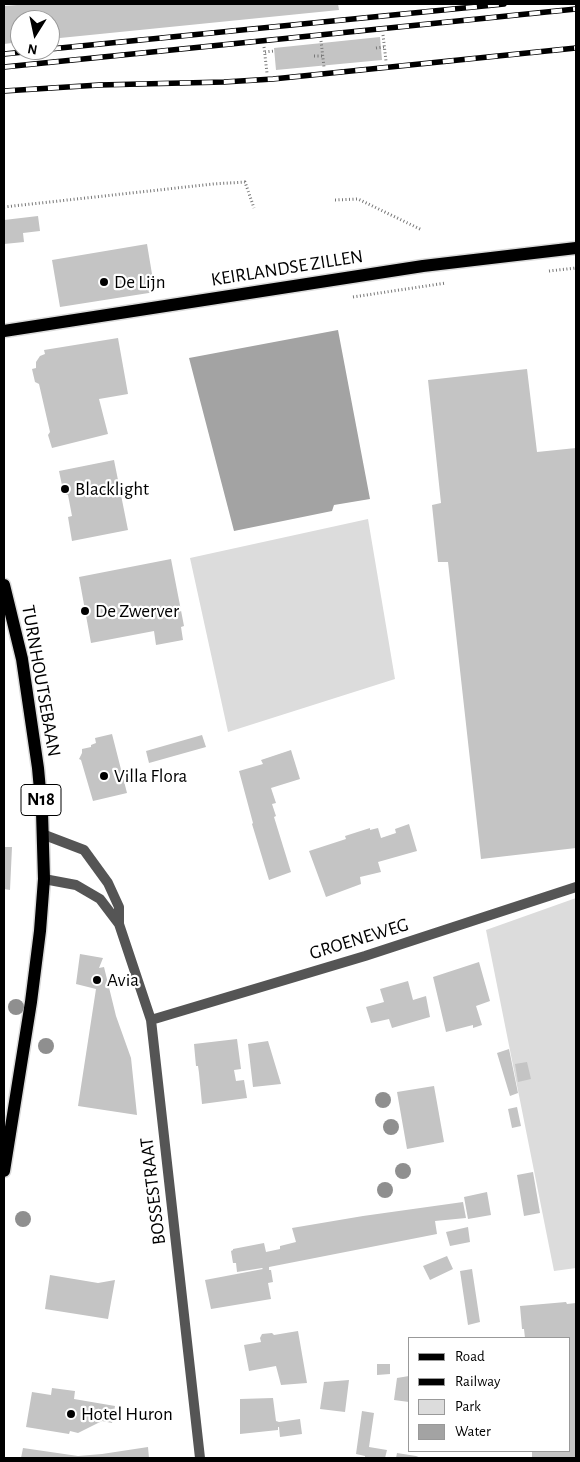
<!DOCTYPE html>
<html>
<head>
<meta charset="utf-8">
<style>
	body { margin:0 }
	#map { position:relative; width:580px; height:1462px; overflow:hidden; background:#fff; font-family:"Alegreya Sans",sans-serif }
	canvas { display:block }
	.frame { position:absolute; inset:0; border:5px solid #000; pointer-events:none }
	.legend { position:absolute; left:408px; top:1337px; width:162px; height:115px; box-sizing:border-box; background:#fff; border:1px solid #999; margin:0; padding:6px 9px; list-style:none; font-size:15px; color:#000 }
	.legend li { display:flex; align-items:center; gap:10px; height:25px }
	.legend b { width:25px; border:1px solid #999 }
	.north { position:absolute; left:10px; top:10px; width:50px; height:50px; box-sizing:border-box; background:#fff; border:1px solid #999; border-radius:50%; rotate:190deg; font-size:14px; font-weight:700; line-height:20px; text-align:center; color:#000 }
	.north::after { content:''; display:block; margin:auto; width:18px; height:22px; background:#000; clip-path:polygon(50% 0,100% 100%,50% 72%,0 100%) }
</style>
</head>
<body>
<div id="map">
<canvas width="580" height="1462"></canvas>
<div class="frame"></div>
<ul class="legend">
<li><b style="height:6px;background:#000"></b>Road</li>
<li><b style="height:6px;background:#000"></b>Railway</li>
<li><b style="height:14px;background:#dcdcdc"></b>Park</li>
<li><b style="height:14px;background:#a3a3a3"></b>Water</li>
</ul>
<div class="north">N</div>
</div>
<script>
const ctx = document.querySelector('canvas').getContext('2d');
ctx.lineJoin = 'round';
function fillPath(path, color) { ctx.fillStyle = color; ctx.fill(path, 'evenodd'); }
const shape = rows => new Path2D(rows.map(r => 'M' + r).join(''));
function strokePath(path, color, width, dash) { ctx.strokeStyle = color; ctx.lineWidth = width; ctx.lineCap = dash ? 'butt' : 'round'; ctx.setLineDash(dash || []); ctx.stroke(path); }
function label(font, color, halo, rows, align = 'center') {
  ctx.font = font + ' "Alegreya Sans",sans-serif'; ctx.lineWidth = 4.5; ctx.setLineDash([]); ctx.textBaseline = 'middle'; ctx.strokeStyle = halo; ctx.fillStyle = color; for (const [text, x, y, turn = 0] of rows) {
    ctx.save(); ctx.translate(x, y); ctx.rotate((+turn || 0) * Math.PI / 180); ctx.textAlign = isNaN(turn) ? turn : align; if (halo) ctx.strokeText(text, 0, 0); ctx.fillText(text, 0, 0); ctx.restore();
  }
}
const green = shape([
	[368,519,395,679,228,732,190,558],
	[576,898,576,1268,554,1271,486,930]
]);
const water = shape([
	[338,330,370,499,334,505,332,511,234,531,189,358]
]);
const building = shape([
	[30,4,338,4,339,10,50,39,50,20,20,20,20,42,4,44,4,6],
	[380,37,382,60,276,70,274,48],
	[38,216,40,231,23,233,24,242,4,244,4,220],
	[147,244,155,292,60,307,52,260],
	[118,338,128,394,99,399,108,434,52,448,48,435,50,432,39,384,35,382,32,369,36,368,36,362,40,356,45,354,44,350],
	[527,369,537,452,576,448,576,848,481,859,448,562,438,562,432,505,441,503,428,380],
	[114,460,128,530,72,541,68,517,72,516,68,495,64,495,59,471],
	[171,559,184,626,181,627,183,640,156,645,154,631,91,643,79,577],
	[112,734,127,793,93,801,81,760,79,759,82,753,82,749,91,747,91,745,96,743,95,738],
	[202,735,206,747,149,763,146,751],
	[291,750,300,779,271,788,276,803,272,804,276,816,274,817,291,872,269,880,252,824,253,823,239,771,263,764,261,760],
	[409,824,417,851,378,862,381,872,360,877,361,884,326,897,309,851,346,839,345,836,370,828,370,830,378,828,381,838,396,833,395,829],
	[4,847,12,847,10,890,4,889],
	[80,954,103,958,99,968,104,967,116,1016,131,1058,137,1115,78,1106,96,989,76,984],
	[479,962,490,1001,476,1006,482,1025,473,1028,473,1025,446,1032,433,977],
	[408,981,413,1000,426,996,430,1017,392,1028,389,1019,371,1023,366,1007,384,1002,380,989],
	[237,1039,241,1069,234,1070,236,1081,244,1080,247,1098,202,1104,199,1073,198,1066,196,1066,194,1044],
	[268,1041,281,1084,253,1087,248,1044],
	[509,1049,518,1093,510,1096,497,1053],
	[527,1062,531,1079,518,1082,515,1064],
	[434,1086,444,1142,407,1149,397,1092],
	[517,1107,521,1126,512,1128,508,1109],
	[533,1172,540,1213,524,1216,517,1175],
	[487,1192,491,1215,468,1219,464,1197],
	[463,1202,466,1218,435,1221,437,1234,269,1267,269,1270,271,1270,273,1282,268,1283,271,1299,211,1309,205,1280,263,1269,262,1268,237,1272,236,1263,233,1263,231,1251,233,1250,233,1249,264,1243,266,1252,280,1249,280,1246,296,1242,292,1228,363,1216],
	[468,1227,470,1242,450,1246,446,1232],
	[447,1256,453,1269,430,1280,423,1266],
	[472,1269,480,1322,468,1325,460,1271],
	[50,1275,98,1283,115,1280,108,1319,45,1309],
	[566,1302,567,1304,576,1303,576,1458,532,1458,532,1451,569,1451,569,1338,525,1338,524,1329,522,1329,520,1306],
	[298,1331,307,1383,281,1385,276,1366,249,1371,244,1345,261,1342,260,1338,262,1334,272,1333,274,1335],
	[377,1364,390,1364,390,1374,377,1375],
	[409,1376,409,1402,394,1400,397,1378],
	[349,1380,345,1412,320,1409,324,1382],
	[52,1388,75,1391,74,1399,115,1406,112,1423,102,1421,78,1433,70,1431,69,1434,26,1427,32,1392,51,1395],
	[273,1398,276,1421,279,1422,300,1419,302,1434,280,1437,279,1427,278,1427,278,1430,240,1434,240,1399],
	[362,1411,374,1413,369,1447,387,1450,385,1458,365,1458,365,1456,356,1454],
	[148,1447,149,1458,21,1458,23,1448,78,1456,102,1454],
	[397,1453,416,1456,421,1458,396,1458]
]);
const path = shape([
	[383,35,386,61],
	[321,41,324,67],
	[264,47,267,73],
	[376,48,384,47],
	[265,52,274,51],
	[314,56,323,56],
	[335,200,358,199,422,230],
	[4,207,213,184,245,182,254,208],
	[549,271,576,268],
	[353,297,446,283]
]);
const street = shape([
	[42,834,84,850,108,883,119,907,119,924],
	[44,879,76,885,100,899,119,924,151,1020,200,1458],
	[151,1020,365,956,576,887]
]);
const primary = shape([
	[4,331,423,266,576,248],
	[4,585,22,659,38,768,42,812,44,879,40,931,31,1002,4,1171]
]);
const rail = shape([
	[50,49,504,4],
	[4,54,44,50],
	[4,67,576,9],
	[4,91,99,85,224,82,273,79,576,48]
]);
const trees = [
	[16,1007],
	[46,1046],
	[383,1100],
	[391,1127],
	[403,1171],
	[385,1190],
	[23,1219]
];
const markers = [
	[104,282,5,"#000"],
	[65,489,5,"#000"],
	[85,611,5,"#000"],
	[104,776,5,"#000"],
	[97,980,5,"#000"],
	[71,1414,5,"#000"]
];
const shields = [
	[41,800,40]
];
const shieldNames = [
	["N18",41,800]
];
const streetNames = [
	["KEIRLANDSE ZILLEN",287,268,-9],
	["TURNHOUTSEBAAN",41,681,80],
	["GROENEWEG",359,939,-17],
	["BOSSESTRAAT",153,1191,-97]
];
const poiNames = [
	["De Lijn",114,282],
	["Blacklight",75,489],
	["De Zwerver",95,611],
	["Villa Flora",114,776],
	["Avia",107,980],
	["Hotel Huron",81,1414]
];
fillPath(green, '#dcdcdc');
fillPath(water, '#a3a3a3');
fillPath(building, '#c4c4c4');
strokePath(primary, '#dbdbdb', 15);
strokePath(path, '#777', 3, [1, 2.5]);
strokePath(street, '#555', 10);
strokePath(primary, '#000', 12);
strokePath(rail, '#000', 5.5);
strokePath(rail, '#fff', 4, [11]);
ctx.fillStyle = '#8f8f8f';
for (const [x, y] of trees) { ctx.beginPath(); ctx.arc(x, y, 8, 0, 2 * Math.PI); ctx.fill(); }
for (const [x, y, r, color] of markers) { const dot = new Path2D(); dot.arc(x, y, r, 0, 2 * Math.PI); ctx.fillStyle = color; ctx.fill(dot); strokePath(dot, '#fff', 2); }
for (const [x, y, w] of shields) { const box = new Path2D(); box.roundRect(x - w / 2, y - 15.5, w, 31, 4); ctx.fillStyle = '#fff'; ctx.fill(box); strokePath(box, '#000', 1); }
label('bold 18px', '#000', null, shieldNames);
label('19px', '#000', '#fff', streetNames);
label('19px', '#000', '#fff', poiNames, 'left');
</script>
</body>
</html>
